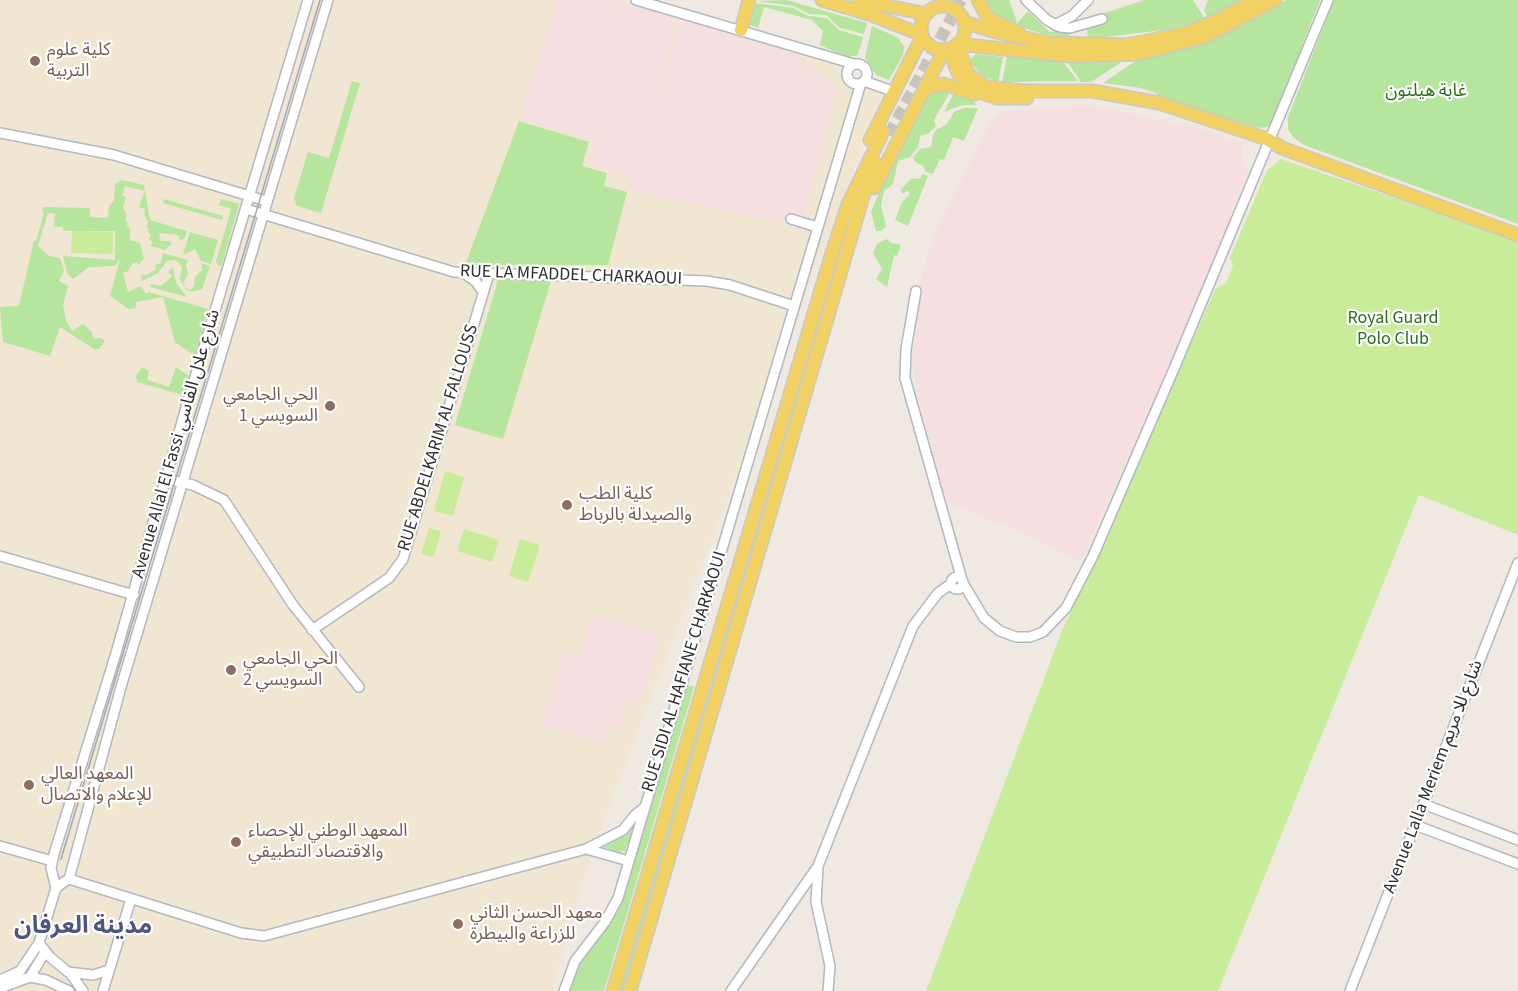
<!DOCTYPE html>
<html>
<head>
<meta charset="utf-8">
<style>
	body { margin:0 }
	canvas { display:block; background:#efe9e1 }
</style>
</head>
<body>
<canvas width="1518" height="991"></canvas>
<script>
const ctx = document.querySelector('canvas').getContext('2d');
ctx.lineJoin = 'round';
function fillPath(path, color) { ctx.fillStyle = color; ctx.fill(path, 'evenodd'); }
const shape = rows => new Path2D(rows.map(r => 'M' + r).join(''));
function strokePath(path, color, width, dash) { ctx.strokeStyle = color; ctx.lineWidth = width; ctx.lineCap = dash ? 'butt' : 'round'; ctx.setLineDash(dash || []); ctx.stroke(path); }
function label(font, color, halo, rows, align = 'center') {
  ctx.font = font + ' "Source Sans 3","Noto Sans Arabic",sans-serif'; ctx.lineWidth = 4.5; ctx.setLineDash([]); ctx.textBaseline = 'middle'; ctx.strokeStyle = halo; ctx.fillStyle = color; for (const [text, x, y, turn = 0] of rows) {
    ctx.save(); ctx.translate(x, y); ctx.rotate((+turn || 0) * Math.PI / 180); ctx.textAlign = isNaN(turn) ? turn : align; if (halo) ctx.strokeText(text, 0, 0); ctx.fillText(text, 0, 0); ctx.restore();
  }
}
const education = shape([
	[0,0,623,0,828,61,864,89,877,91,885,97,866,137,590,857,552,991,0,991]
]);
const medical = shape([
	[558,0,614,0,677,19,651,121,681,19,800,56,837,91,801,227,629,190,633,178,590,166,596,140,519,119],
	[1091,105,1198,128,1242,143,1241,155,1248,170,1206,283,1081,562,1010,528,947,503,917,398,912,355,920,283,932,240,991,122,1005,111],
	[592,614,661,635,641,701,626,702,618,728,607,725,601,743,540,725,562,652,579,656]
]);
const green = shape([
	[786,0,867,23,864,34,840,28,826,15,809,14,794,6,756,1],
	[983,0,1009,0,1017,22,1015,24,995,17],
	[1144,0,1193,0,1205,19,1172,29,1088,39,1087,27,1107,21,1105,13],
	[1208,0,1243,0,1208,19,1204,10],
	[1286,0,1320,0,1273,121,1267,127,1259,128,1160,98,1156,93,1141,88,1103,83,1137,60,1201,45,1241,26],
	[1334,0,1518,0,1518,224,1304,145,1293,137,1288,129,1288,117],
	[756,3,793,8,808,16,827,18,839,30,863,37,858,55,848,57,820,45,823,31,812,20,764,7,758,28,750,25],
	[1028,11,1050,32,1062,29,1074,39,1043,34,1016,25],
	[872,26,899,38,904,47,903,55,889,80,876,75,865,57],
	[976,54,1003,57,998,82,984,77,976,69,970,59],
	[1007,57,1062,61,1078,81,1002,82],
	[1067,61,1123,61,1091,82,1081,82],
	[352,81,360,83,321,213,297,206,294,198,308,152,329,158],
	[944,89,950,92,934,120,936,126,928,134,920,136,918,147,910,157,898,161,893,184,884,191,881,206,886,226,882,231,876,231,871,212,891,164,929,93],
	[954,93,972,100,977,105,962,105,944,112],
	[964,108,978,108,964,141,953,137,944,160,940,159,933,174,925,172,924,167,914,161,913,157,920,149,931,147,933,135,937,129,946,125,954,112],
	[519,121,589,142,582,166,607,173,604,186,627,192,608,265,465,265],
	[923,174,928,176,908,226,895,220,902,202,910,194,908,191,902,194,901,189,912,178,919,179],
	[122,180,144,185,150,220,187,231,185,238,180,241,178,235,159,233,161,241,170,241,171,244,165,250,151,246,152,241,149,240,151,234,148,233,149,228,146,227,148,222,144,214,145,209,139,207,145,191,125,186,122,196,126,197,123,208,127,215,125,221,128,222,127,227,130,228,130,240,140,243,144,259,138,265,137,262,132,264,128,271,123,273,128,292,140,286,146,294,149,292,208,309,195,356,175,342,163,297,136,302,136,308,129,309,110,296,120,259,115,266,89,267,73,279,67,273,63,256,115,260,115,231,63,231,63,227,54,227,55,214,48,213,38,246,49,256,60,258,64,271,59,281,68,286,63,305,66,321,72,331,83,324,92,332,93,339,101,338,105,341,99,349,94,349,60,327,50,356,3,342,0,307,19,306,34,240,36,241,44,212,42,212,43,207,90,208,90,217,108,218,109,206,114,201,115,184],
	[164,199,223,216,222,220,163,203],
	[221,199,239,204,221,267,216,262,231,209,219,205],
	[190,232,218,240,211,264,201,261,195,249,183,255],
	[887,239,891,243,901,245,897,256,894,255,887,287,876,279,882,269,873,253,877,244],
	[163,253,188,260,186,265,188,274,183,283,185,288,190,290,194,286,195,277,202,270,201,263,210,266,202,289,192,292,185,289,180,279,182,267,176,260,167,261,158,273,142,281,141,275,147,275,156,269,155,265,161,263],
	[173,268,176,283,187,297,150,287,151,284,160,286,166,282,172,276,168,272],
	[498,280,551,281,503,439,455,425],
	[823,301,828,302,715,685,710,683],
	[142,367,149,371,147,380,169,387,176,367,189,376,183,395,137,382,136,376],
	[687,685,694,687,604,991,569,991,582,959,609,926,623,899],
	[707,691,713,693,625,991,619,991],
	[636,822,625,851,619,852,603,847,626,835]
]);
const pitch = shape([
	[1281,159,1518,240,1518,535,1419,495,1218,991,926,991,1062,631,1216,288,1226,283,1233,266,1230,258,1267,170],
	[72,231,113,232,113,254,71,253],
	[445,471,464,477,453,516,434,511],
	[429,528,441,531,434,557,421,554],
	[464,529,499,540,492,562,457,551],
	[520,539,540,545,528,582,509,576]
]);
const majorTunnel = shape([
	[889,135,961,0]
]);
const minor = shape([
	[636,0,854,64],
	[1026,0,1047,20,1060,27,1070,28,1102,19],
	[1055,25,1072,16,1088,0],
	'847 74a10 10 0 1 1 20 0a10 10 0 1 1-20 0Z',
	[864,81,895,92],
	[0,133,114,155,266,201],
	[246,209,454,272,707,281,730,285,794,306],
	[791,219,817,227],
	[464,273,476,282,483,292],
	[916,291,906,349,905,378,962,580],
	[167,479,193,485,224,500,293,605,359,687],
	[0,556,134,595],
	'951 583a6 6 0 1 1 12 0a6 6 0 1 1-12 0Z',
	[963,583,984,618,1000,631,1016,637,1030,637,1043,632,1066,608,1093,556,1176,364,1328,0],
	[312,630,389,578,403,559,489,274],
	[1423,804,1518,840],
	[1415,825,1518,864],
	[0,846,52,861],
	[586,849,629,861],
	[818,867,816,902,830,966,828,991],
	[69,879,121,687,328,0],
	[56,888,51,868,54,854,116,653,187,404,308,0],
	[109,970,93,975,68,972,50,957,39,943,56,888,64,882,69,879,241,933,264,936,586,849,623,830,635,815,645,807],
	[70,973,83,991],
	[30,977,46,980,69,991],
	[0,980,20,971,39,943],
	[0,988,30,977,45,952],
	[103,991,131,899],
	[564,991,575,961,605,922,618,898,861,83],
	[731,991,818,866,913,626,938,593,951,584],
	[1350,991,1518,563]
]);
const major = shape([
	[822,0,872,15,922,35],
	[859,0,926,14],
	[978,0,988,18,1019,33],
	'921 28a22 22 0 1 1 44 0a22 22 0 1 1-44 0Z',
	[964,22,996,32,1050,43,1126,45,1183,34,1218,20,1256,0],
	[741,30,749,0],
	[957,44,1069,56,1138,54,1204,37,1275,0],
	[957,45,969,75,986,87,1023,91,1092,91,1159,103,1267,139,1282,148,1518,235],
	[949,49,958,73,976,91,997,98,1027,98],
	[923,91,932,86,944,84,974,94],
	[870,140,922,37],
	[874,188,944,50],
	[613,991,831,256,848,204,883,132],
	[630,991,864,193,875,163]
]);
const tram = shape([
	[61,859,320,0]
]);
const markers = [
	[35,61,6,"#8d6e63"],
	[330,406,6,"#8d6e63"],
	[567,505,6,"#8d6e63"],
	[231,670,6,"#8d6e63"],
	[29,785,6,"#8d6e63"],
	[236,842,6,"#8d6e63"],
	[458,924,6,"#8d6e63"]
];
const educationNames = [
	["كلية علوم",47,51],
	["التربية",47,72],
	["الحي الجامعي",318,396,"right"],
	["السويسي 1",318,417,"right"],
	["كلية الطب",579,495],
	["والصيدلة بالرباط",579,516],
	["الحي الجامعي",243,660],
	["السويسي 2",243,681],
	["المعهد العالي",41,775],
	["للإعلام والاتصال",41,796],
	["المعهد الوطني للإحصاء",248,832],
	["والاقتصاد التطبيقي",248,853],
	["معهد الحسن الثاني",470,914],
	["للزراعة والبيطرة",470,935]
];
const parkNames = [
	["غابة هيلتون",1426,92],
	["Royal Guard",1393,319],
	["Polo Club",1393,340]
];
const streetNames = [
	["RUE LA MFADDEL CHARKAOUI",571,276,2],
	["RUE ABDELKARIM AL FALLOUSS",439,438,-73],
	["Avenue Allal El Fassi شارع علال الفاسي",177,444,-74],
	["RUE SIDI AL HAFIANE CHARKAOUI",685,672,-73],
	["Avenue Lalla Meriem شارع للا مريم",1434,777,-69]
];
const districtNames = [
	["مدينة العرفان",83,928]
];
fillPath(education, '#f0e6d1');
fillPath(medical, '#f5dfe0');
fillPath(green, '#b6e59e');
fillPath(pitch, '#c9ec9a');
strokePath(majorTunnel, '#c8c4bd', 12, [12, 6]);
strokePath(minor, '#b4b7c1', 12);
strokePath(major, '#c9c9c9', 15);
strokePath(minor, '#fff', 9);
strokePath(major, '#f2d163', 12);
strokePath(tram, '#a3a6b8', 1.5);
for (const [x, y, r, color] of markers) { const dot = new Path2D(); dot.arc(x, y, r, 0, 2 * Math.PI); ctx.fillStyle = color; ctx.fill(dot); strokePath(dot, '#fff', 2); }
label('18px', '#785e54', '#fff', educationNames, 'left');
label('18px', '#2c6e1b', '#fff', parkNames);
label('18px', '#2e2e2e', '#fff', streetNames);
label('bold 24px', '#4d5680', '#fff', districtNames);
</script>
</body>
</html>
